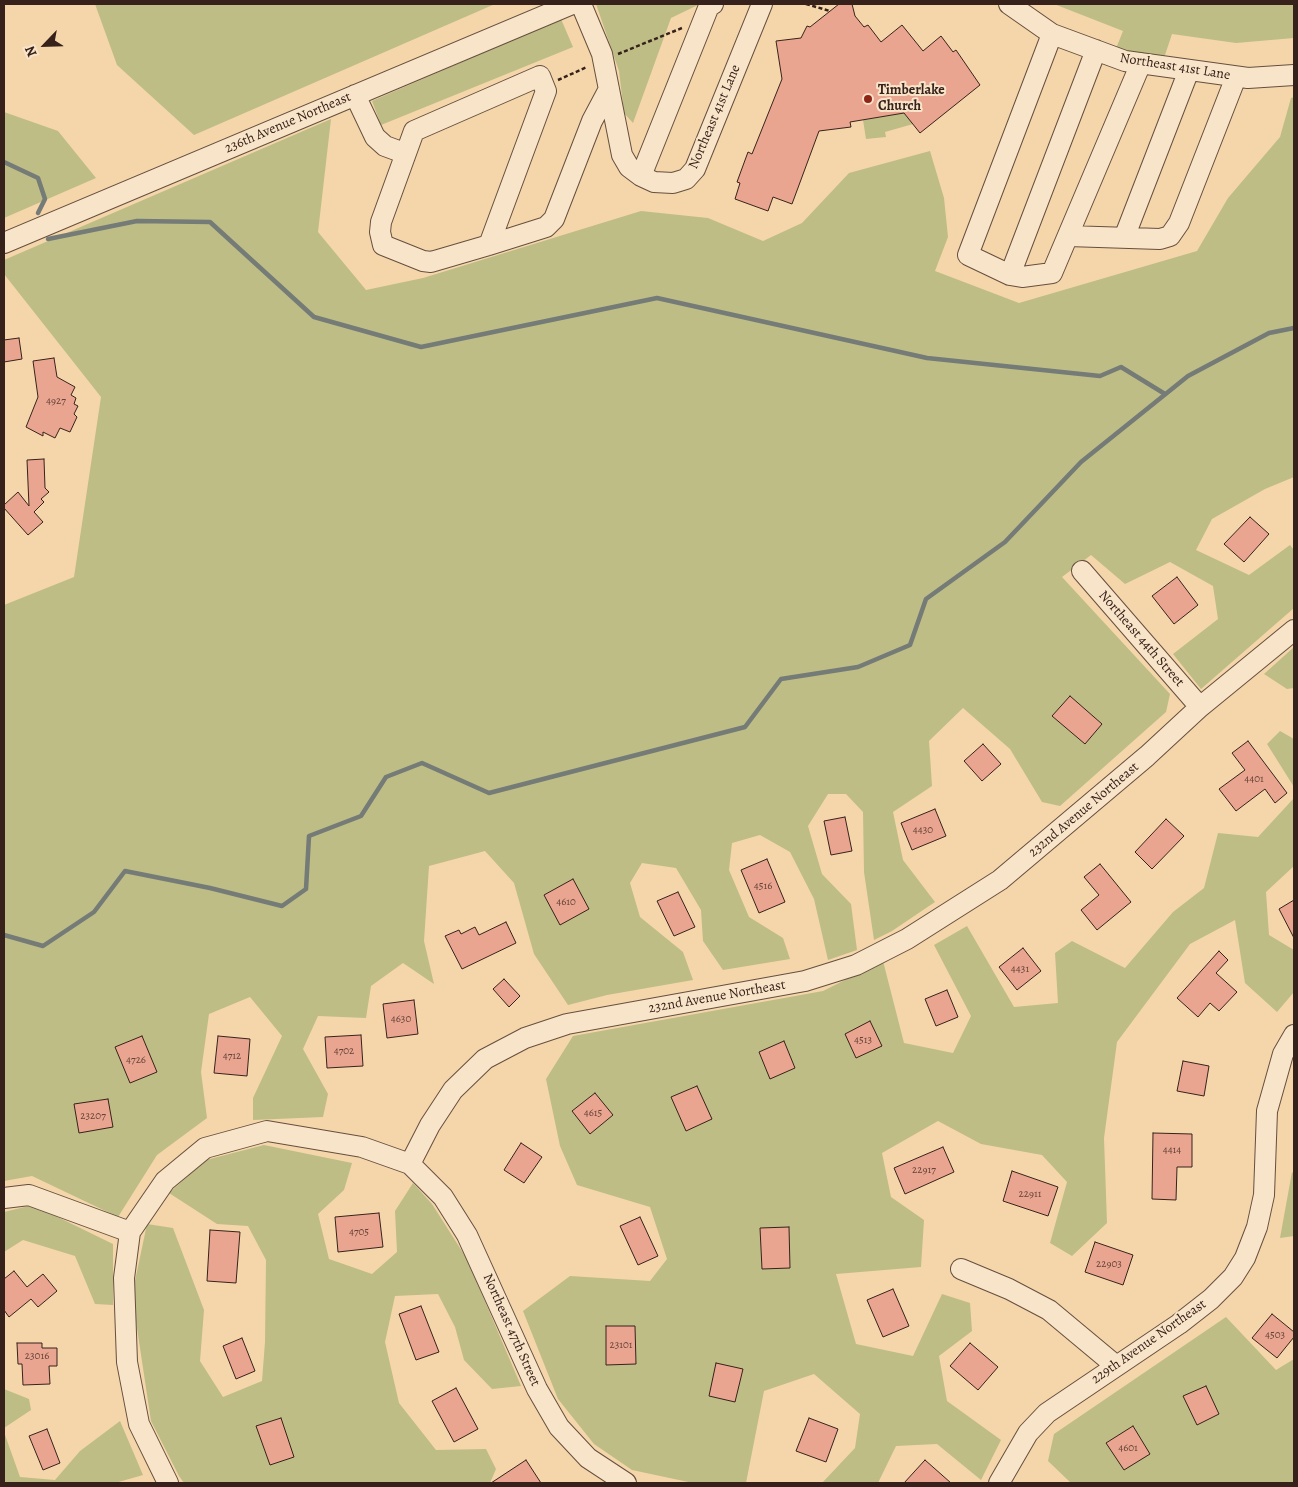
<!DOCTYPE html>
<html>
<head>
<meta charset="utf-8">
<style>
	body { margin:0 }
	#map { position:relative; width:1298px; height:1487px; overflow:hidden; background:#f4d6aa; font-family:Alegreya,serif }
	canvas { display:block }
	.frame { position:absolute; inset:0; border:5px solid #37221b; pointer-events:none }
	.north { position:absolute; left:20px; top:20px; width:50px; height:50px; -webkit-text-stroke:4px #f8e4c8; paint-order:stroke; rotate:246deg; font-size:14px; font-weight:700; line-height:20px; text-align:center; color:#37221b }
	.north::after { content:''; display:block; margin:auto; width:18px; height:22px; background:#37221b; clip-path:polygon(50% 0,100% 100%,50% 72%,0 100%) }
</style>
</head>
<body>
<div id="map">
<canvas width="1298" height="1487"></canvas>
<div class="frame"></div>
<div class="north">N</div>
</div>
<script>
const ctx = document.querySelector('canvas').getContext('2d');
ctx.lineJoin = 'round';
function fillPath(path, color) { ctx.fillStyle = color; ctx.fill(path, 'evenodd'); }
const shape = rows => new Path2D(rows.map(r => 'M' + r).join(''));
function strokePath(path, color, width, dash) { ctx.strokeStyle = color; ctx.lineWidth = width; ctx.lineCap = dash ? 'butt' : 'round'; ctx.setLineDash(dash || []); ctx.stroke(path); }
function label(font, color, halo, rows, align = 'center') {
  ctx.font = font + ' Alegreya,serif'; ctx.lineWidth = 4; ctx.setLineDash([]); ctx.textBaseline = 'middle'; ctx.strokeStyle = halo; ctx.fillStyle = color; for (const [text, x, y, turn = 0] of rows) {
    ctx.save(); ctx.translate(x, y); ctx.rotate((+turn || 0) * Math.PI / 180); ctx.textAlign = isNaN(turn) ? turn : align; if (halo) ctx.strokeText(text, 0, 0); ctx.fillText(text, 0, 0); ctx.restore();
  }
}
const green = shape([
	[95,4,495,4,194,135,117,65],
	[596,4,700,4,671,18,633,123,624,113,619,71],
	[1054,4,1294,4,1294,38,1236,43,1172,34,1163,61,1115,51,1123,31],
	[561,19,573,47,381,125,372,101],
	[1294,97,1294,477,1265,489,1212,519,1196,550,1249,575,1290,545,1294,550,1294,608,1201,689,1173,654,1218,619,1213,586,1170,562,1125,584,1091,555,1062,577,1170,694,1166,712,1060,806,1042,802,1010,749,963,708,929,741,932,786,893,812,903,860,935,902,892,931,874,940,864,872,863,812,846,794,828,794,808,826,822,874,851,904,857,950,828,960,814,899,790,852,760,835,732,843,729,870,749,917,783,938,790,959,723,970,703,941,701,910,676,868,642,863,630,883,640,917,683,952,693,980,607,995,568,1005,534,954,514,883,485,851,429,866,424,941,434,984,403,963,371,986,366,1018,318,1016,303,1049,328,1094,323,1117,253,1120,253,1098,282,1036,250,997,209,1014,201,1072,207,1118,157,1155,118,1217,32,1176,4,1181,4,605,74,577,101,397,4,274,4,260,331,119,318,232,366,290,423,278,641,211,708,218,763,241,802,223,849,173,930,151,944,198,948,237,935,271,1019,303,1197,251,1228,198,1280,137,1291,98],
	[4,112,58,131,96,178,4,218],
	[904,113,913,124,885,132,886,137,866,139,863,120],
	[1294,647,1294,688,1287,689,1264,674],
	[1280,731,1294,739,1294,787,1267,744],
	[1294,798,1294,866,1266,892,1269,935,1294,950,1294,992,1277,1012,1245,983,1235,920,1190,944,1117,1042,1104,1138,1107,1223,1072,1256,1050,1243,1067,1182,1042,1155,981,1144,938,1121,882,1153,891,1197,924,1220,921,1267,836,1274,856,1344,913,1356,942,1294,970,1303,972,1331,939,1356,947,1401,1001,1440,981,1480,937,1444,896,1446,878,1483,822,1483,855,1448,860,1414,814,1374,764,1391,746,1483,693,1483,632,1470,594,1444,558,1399,523,1311,570,1276,650,1281,667,1259,650,1207,577,1185,560,1146,546,1079,573,1036,823,991,883,961,904,1043,953,1053,971,1016,934,945,967,926,1014,1007,1058,1003,1055,953,1072,941,1125,968,1173,912,1204,888,1218,833,1258,837],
	[264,1145,352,1163,344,1190,318,1214,329,1259,372,1274,397,1252,395,1211,413,1183,432,1204,467,1259,521,1386,492,1389,464,1360,455,1327,438,1294,395,1296,385,1342,399,1403,436,1450,486,1449,496,1469,490,1483,184,1483,179,1476,151,1421,132,1295,147,1224,173,1228,204,1310,200,1361,223,1397,262,1381,265,1342,266,1260,248,1226,217,1224,169,1193,206,1160],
	[1292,1172,1294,1174,1294,1236,1280,1238],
	[33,1205,113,1244,113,1305,95,1304,75,1256,23,1240,4,1252,4,1212],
	[1226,1317,1276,1370,1294,1359,1294,1483,1071,1483,1048,1461,1054,1434],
	[4,1389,29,1399,31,1410,4,1428],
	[120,1421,143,1475,115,1483,4,1483,4,1432,20,1477,55,1480,80,1451]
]);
const stream = shape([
	[4,162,38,178,45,199,38,213],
	[48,239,137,221,210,222,314,317,421,347,657,298,927,358,1100,376,1121,367,1165,394],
	[4,935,43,946,94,912,125,871,210,888,282,906,306,889,309,836,361,816,386,777,422,763,489,793,745,727,781,679,858,667,910,645,926,599,1005,542,1081,462,1188,376,1269,333,1294,328]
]);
const building = shape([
	[839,4,852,4,855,16,864,27,868,25,881,42,902,25,923,51,941,36,953,52,956,50,980,85,920,133,904,113,850,122,851,127,819,131,792,204,773,197,768,211,735,199,740,183,737,182,748,152,752,154,782,79,776,41,801,38,807,26,810,27,839,4],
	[19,338,22,359,4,362,4,340,19,338],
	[54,358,57,377,75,387,71,395,76,398,74,404,78,406,74,414,77,417,70,432,60,428,55,438,43,432,43,436,26,427,38,397,33,361,54,358],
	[44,459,45,488,49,492,41,499,44,502,34,512,43,522,28,535,4,508,4,505,18,492,29,506,27,460,44,459],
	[1250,517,1269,534,1244,562,1224,544,1250,517],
	[1177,577,1198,605,1174,624,1152,596,1177,577],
	[1070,696,1102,724,1085,744,1052,716,1070,696],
	[1248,741,1287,793,1275,803,1265,789,1236,811,1219,789,1245,770,1232,753,1248,741],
	[983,744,1001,764,982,781,964,761,983,744],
	[935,809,946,836,912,850,901,823,935,809],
	[845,817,852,851,831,855,824,821,845,817],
	[1166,819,1184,836,1152,869,1135,852,1166,819],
	[767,859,785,902,759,913,741,870,767,859],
	[1100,864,1131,902,1097,930,1081,910,1099,895,1084,877,1100,864],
	[573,879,589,909,560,925,544,895,573,879],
	[678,892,695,927,674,936,657,901,678,892],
	[1294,900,1294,938,1279,909,1294,900],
	[506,922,516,943,462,969,445,936,459,930,461,934,475,927,479,935,506,922],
	[1023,948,1041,971,1017,990,999,967,1023,948],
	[1219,951,1228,960,1216,973,1237,992,1219,1011,1210,1003,1198,1017,1177,998,1219,951],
	[504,979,520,996,509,1007,493,989,504,979],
	[947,990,958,1017,936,1026,925,999,947,990],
	[414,1000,418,1034,387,1038,383,1004,414,1000],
	[870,1021,882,1046,856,1058,845,1034,870,1021],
	[361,1035,363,1066,327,1068,325,1037,361,1035],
	[142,1036,157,1072,130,1083,115,1047,142,1036],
	[218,1036,250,1039,247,1076,214,1073,218,1036],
	[784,1041,795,1068,770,1079,759,1052,784,1041],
	[1183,1061,1209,1066,1204,1096,1177,1091,1183,1061],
	[697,1086,712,1119,686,1131,671,1097,697,1086],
	[595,1093,613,1115,590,1134,572,1111,595,1093],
	[108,1099,113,1127,79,1133,74,1104,108,1099],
	[1153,1133,1192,1134,1192,1167,1177,1167,1176,1200,1152,1199,1153,1133],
	[521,1143,542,1157,524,1183,504,1170,521,1143],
	[943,1147,954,1172,905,1194,894,1168,943,1147],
	[1012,1171,1058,1187,1048,1216,1003,1201,1012,1171],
	[379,1213,383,1247,338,1252,335,1217,379,1213],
	[640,1217,658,1256,638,1265,620,1226,640,1217],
	[789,1227,790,1268,762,1269,760,1228,789,1227],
	[210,1230,240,1232,236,1283,207,1281,210,1230],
	[1095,1242,1133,1255,1123,1285,1085,1272,1095,1242],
	[14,1271,27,1287,43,1274,57,1291,38,1307,31,1299,9,1317,4,1310,4,1279,14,1271],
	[893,1289,909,1326,883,1337,867,1300,893,1289],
	[421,1306,439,1352,416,1360,399,1314,421,1306],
	[1272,1314,1294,1332,1294,1337,1277,1358,1252,1338,1272,1314],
	[606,1326,635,1326,636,1364,606,1365,606,1326],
	[242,1338,255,1371,236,1379,223,1346,242,1338],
	[17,1343,42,1343,42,1348,57,1348,57,1366,49,1366,50,1384,23,1385,22,1364,18,1364,17,1343],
	[970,1343,998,1367,978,1390,950,1366,970,1343],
	[716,1363,743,1369,735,1402,709,1396,716,1363],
	[1206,1386,1219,1414,1197,1425,1183,1396,1206,1386],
	[456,1388,478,1429,454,1442,432,1401,456,1388],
	[281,1418,294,1457,270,1465,256,1426,281,1418],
	[809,1418,838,1429,826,1462,796,1451,809,1418],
	[1133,1426,1150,1454,1124,1470,1106,1443,1133,1426],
	[47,1429,60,1463,43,1470,29,1436,47,1429],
	[526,1460,541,1483,491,1483,526,1460],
	[925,1460,951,1483,904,1483,925,1460]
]);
const path = shape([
	[806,4,830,11],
	[618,54,682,28],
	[558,80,587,67]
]);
const minor = shape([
	[581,4,602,54,622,155,629,167,641,176,654,182,673,183,686,179,695,169,762,4],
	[1009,4,1052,34,1125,61,1248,78,1294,75],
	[1052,34,968,255,1010,275,1096,50],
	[355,95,375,137,385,146,404,153],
	[641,176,709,6,713,4],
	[1068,236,1160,239,1170,236,1179,223,1236,77],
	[1124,238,1189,70],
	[4,243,572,4],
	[489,245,546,91,540,76,414,131,381,222,380,232,383,245,423,261,431,262,489,245,546,227,554,219,592,121,609,89],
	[1010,275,1022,277,1052,273,1141,63],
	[1082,571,1200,707],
	[410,1164,430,1125,453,1090,485,1059,525,1038,567,1024,805,981,856,965,907,939,1000,880,1147,756,1200,707,1294,630],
	[4,1198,29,1195,130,1232],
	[961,1269,1009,1289,1049,1310,1115,1365],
	[168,1483,139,1424,127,1362,124,1278,130,1232,165,1181,205,1148,267,1131,362,1147,410,1164,443,1197,467,1235,537,1389,559,1427,588,1458,626,1483],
	[999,1483,1028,1433,1047,1413,1179,1324,1211,1299,1233,1277,1245,1258,1257,1227,1264,1195,1267,1111,1283,1054,1294,1035]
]);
const markers = [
	[868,99,5,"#8f2418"]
];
const numberNames = [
	["4927",56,401],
	["4401",1254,779],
	["4430",923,830],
	["4516",763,886],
	["4610",566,902],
	["4431",1020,969],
	["4630",401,1019],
	["4513",863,1040],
	["4702",344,1051],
	["4712",232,1056],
	["4726",136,1060],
	["4615",593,1113],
	["23207",93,1116],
	["4414",1172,1150],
	["22917",924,1170],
	["22911",1030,1194],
	["4705",359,1232],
	["22903",1109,1264],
	["4503",1275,1335],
	["23101",621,1345],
	["23016",37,1356],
	["4601",1128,1448]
];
const streetNames = [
	["Northeast 41st Lane",1175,67,9],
	["Northeast 41st Lane",715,117,-67],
	["236th Avenue Northeast",288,123,-23],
	["Northeast 44th Street",1141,639,49],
	["232nd Avenue Northeast",1084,810,-40],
	["232nd Avenue Northeast",717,997,-10],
	["Northeast 47th Street",511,1330,66],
	["229th Avenue Northeast",1149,1342,-35]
];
const poiNames = [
	["Timberlake",878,91],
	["Church",878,107]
];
fillPath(green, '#bebd86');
strokePath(stream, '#757b76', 4.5);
fillPath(building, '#e9a590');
strokePath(building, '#37221b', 1);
strokePath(minor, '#664f3f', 22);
strokePath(path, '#37221b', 2.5, [4, 2.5]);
strokePath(minor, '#f8e4c8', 20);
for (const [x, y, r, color] of markers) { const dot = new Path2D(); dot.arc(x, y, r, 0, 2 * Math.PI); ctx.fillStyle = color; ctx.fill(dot); strokePath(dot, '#f8e4c8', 2); }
label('11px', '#644338', null, numberNames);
label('14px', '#37221b', '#f8e4c8', streetNames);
label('bold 14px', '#37221b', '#f8e4c8', poiNames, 'left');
</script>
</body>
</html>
